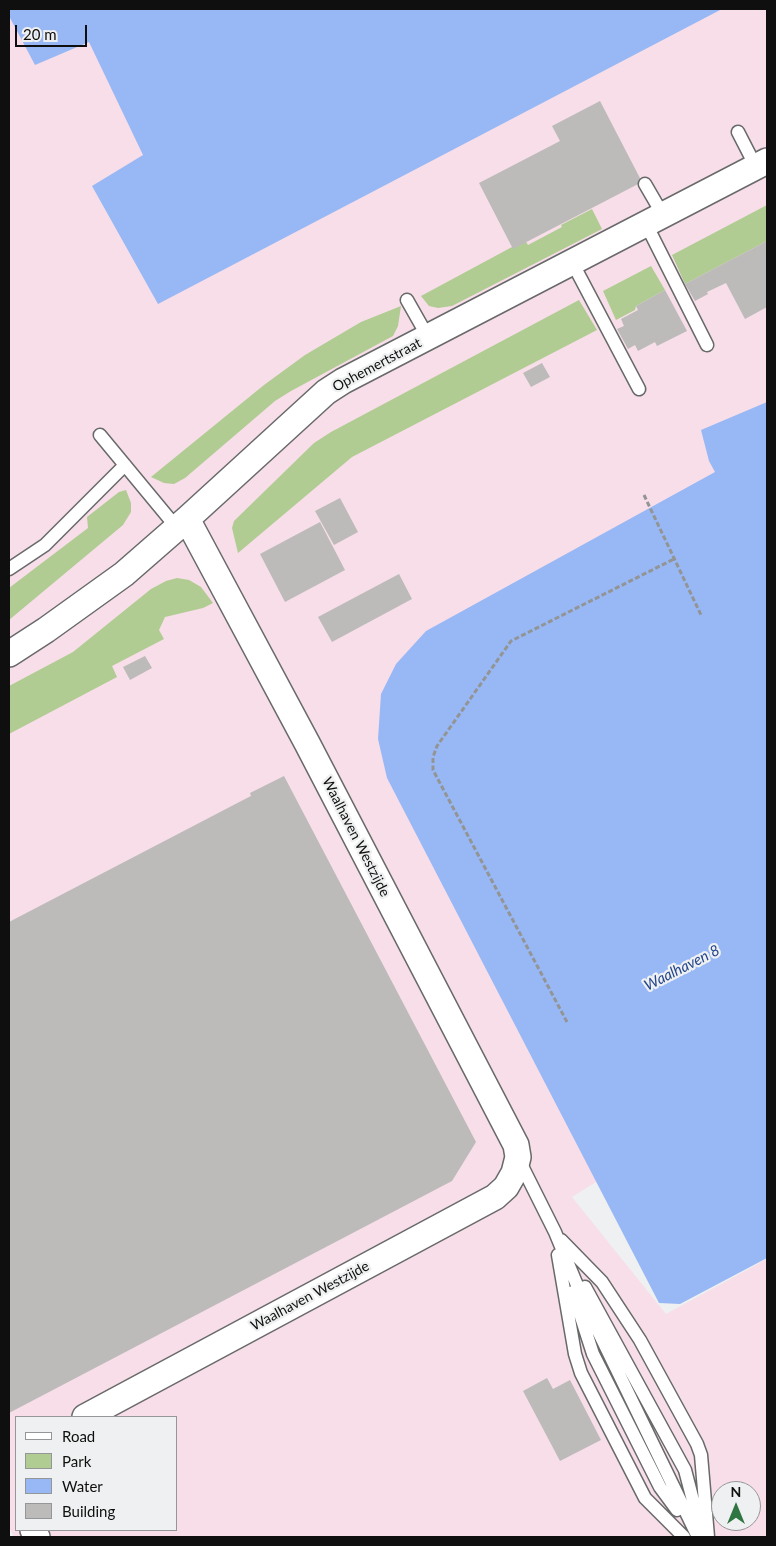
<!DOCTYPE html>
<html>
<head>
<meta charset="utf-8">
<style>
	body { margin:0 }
	#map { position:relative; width:776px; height:1546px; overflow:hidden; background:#eff0f1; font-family:Lato,sans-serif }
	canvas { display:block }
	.frame { position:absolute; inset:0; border:10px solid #0f0f0f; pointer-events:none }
	.legend { position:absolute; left:15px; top:1416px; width:162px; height:115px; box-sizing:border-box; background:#eff0f1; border:1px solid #959697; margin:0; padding:6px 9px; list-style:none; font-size:15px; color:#0f0f0f }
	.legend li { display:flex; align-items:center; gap:10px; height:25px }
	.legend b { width:25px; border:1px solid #959697 }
	.north { position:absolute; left:711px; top:1481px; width:50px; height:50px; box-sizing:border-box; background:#eff0f1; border:1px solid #959697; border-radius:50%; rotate:0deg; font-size:14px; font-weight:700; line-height:20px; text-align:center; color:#0f0f0f }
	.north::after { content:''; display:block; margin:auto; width:18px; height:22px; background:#2f7643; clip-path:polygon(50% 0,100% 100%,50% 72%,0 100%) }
	.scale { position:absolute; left:15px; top:25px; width:72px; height:22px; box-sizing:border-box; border:2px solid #0f0f0f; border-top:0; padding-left:6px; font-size:15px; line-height:18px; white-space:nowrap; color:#0f0f0f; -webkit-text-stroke:4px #eff0f1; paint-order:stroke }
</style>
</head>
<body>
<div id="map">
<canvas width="776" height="1546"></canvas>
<div class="frame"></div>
<ul class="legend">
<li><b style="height:6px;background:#fff"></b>Road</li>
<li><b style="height:14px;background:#b0cc92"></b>Park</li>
<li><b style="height:14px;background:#98b8f5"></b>Water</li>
<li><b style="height:14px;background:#bcbbba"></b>Building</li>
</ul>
<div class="north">N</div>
<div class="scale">20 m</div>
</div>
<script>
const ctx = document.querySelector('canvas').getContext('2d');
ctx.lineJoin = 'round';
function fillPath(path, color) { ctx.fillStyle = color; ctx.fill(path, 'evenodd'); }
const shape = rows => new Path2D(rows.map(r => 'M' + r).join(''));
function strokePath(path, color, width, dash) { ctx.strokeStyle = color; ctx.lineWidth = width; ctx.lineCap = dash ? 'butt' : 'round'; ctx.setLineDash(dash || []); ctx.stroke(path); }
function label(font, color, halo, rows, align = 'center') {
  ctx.font = font + ' Lato,sans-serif'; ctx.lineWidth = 4.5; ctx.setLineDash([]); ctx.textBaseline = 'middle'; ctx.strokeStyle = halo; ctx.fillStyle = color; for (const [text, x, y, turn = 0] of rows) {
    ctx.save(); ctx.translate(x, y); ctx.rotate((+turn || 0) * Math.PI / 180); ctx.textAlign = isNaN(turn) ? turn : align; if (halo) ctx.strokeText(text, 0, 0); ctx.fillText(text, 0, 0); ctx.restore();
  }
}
const industrial = shape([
	[9,9,767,9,767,465,615,1170,572,1197,666,1314,767,1259,767,1537,14,1537,9,1527],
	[16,1417,176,1417,176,1530,16,1530],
	[721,1491,751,1491,751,1521,721,1521]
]);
const green = shape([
	[767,205,767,241,685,284,672,255],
	[592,209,602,229,452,306,438,308,429,306,421,296,525,240,528,245,562,227,561,225],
	[651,266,665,290,636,306,635,310,616,320,603,291],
	[579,300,597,330,352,457,238,553,232,528,234,521,314,443,331,432],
	[401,306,398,326,393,336,291,391,275,401,185,478,174,484,164,483,151,477,264,385,305,355,361,322],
	[126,490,131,503,131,512,123,525,9,620,9,588,88,528,87,517,119,492],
	[177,578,189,580,201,587,213,603,203,608,165,617,159,630,164,639,112,666,117,677,9,734,9,686,73,652,151,589,166,581]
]);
const water = shape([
	[9,9,722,9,158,304,92,186,143,155,89,42,35,65,9,16],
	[767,402,767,1258,680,1304,659,1303,387,778,378,739,381,694,396,664,426,631,715,472,709,461,701,430]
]);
const building = shape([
	[600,101,642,182,513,249,479,183,560,141,552,126],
	[767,241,767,307,745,319,726,283,707,292,708,294,695,301,685,284],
	[665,290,687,331,657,346,655,342,638,351,635,345,628,349,617,329,624,326,621,319,638,310,636,306],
	[542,363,550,377,531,387,523,373],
	[340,498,358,532,334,545,315,511],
	[320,522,345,570,285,602,260,554],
	[399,574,412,599,332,642,318,617],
	[145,656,152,668,130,680,123,667],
	[284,776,476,1142,452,1181,9,1413,9,922,247,798,251,796,250,793],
	[547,1378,553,1389,570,1380,601,1440,560,1461,523,1391]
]);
const path = shape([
	[644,495,701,615],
	[567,1022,433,770,433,757,437,746,511,641,674,559]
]);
const lane = shape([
	[738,132,756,167],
	[645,184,663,215],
	[646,224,707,345],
	[572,262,639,389],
	[407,300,428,337],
	[100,435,177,528],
	[9,569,45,545,125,465],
	[519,1160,555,1232,584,1302,698,1537],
	[561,1240,602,1282,640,1340,697,1444,701,1455,708,1537],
	[558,1255,575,1354,581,1373,645,1498,684,1537],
	[585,1287,685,1470,700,1527],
	[573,1292,593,1354,660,1487,677,1510]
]);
const street = shape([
	[9,654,46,630,124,574,187,519,326,392,343,381,767,161],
	[85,1417,495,1197,506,1187,514,1173,518,1157,516,1145,307,743,187,519],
	[33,1530,37,1537]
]);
const streetNames = [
	["Ophemertstraat",377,365,-28],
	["Waalhaven Westzijde",356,837,63],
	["Waalhaven Westzijde",310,1296,-28]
];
const waterNames = [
	["Waalhaven 8",682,968,-27]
];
fillPath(industrial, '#f7dee8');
fillPath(green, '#b0cc92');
fillPath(water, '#98b8f5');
fillPath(building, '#bcbbba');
strokePath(lane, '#68696a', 15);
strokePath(street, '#68696a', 28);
strokePath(path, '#939494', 3, [5, 2.5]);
strokePath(lane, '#fff', 12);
strokePath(street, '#fff', 25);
label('14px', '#0f0f0f', '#eff0f1', streetNames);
label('italic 15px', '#22458c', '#eff0f1', waterNames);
</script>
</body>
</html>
